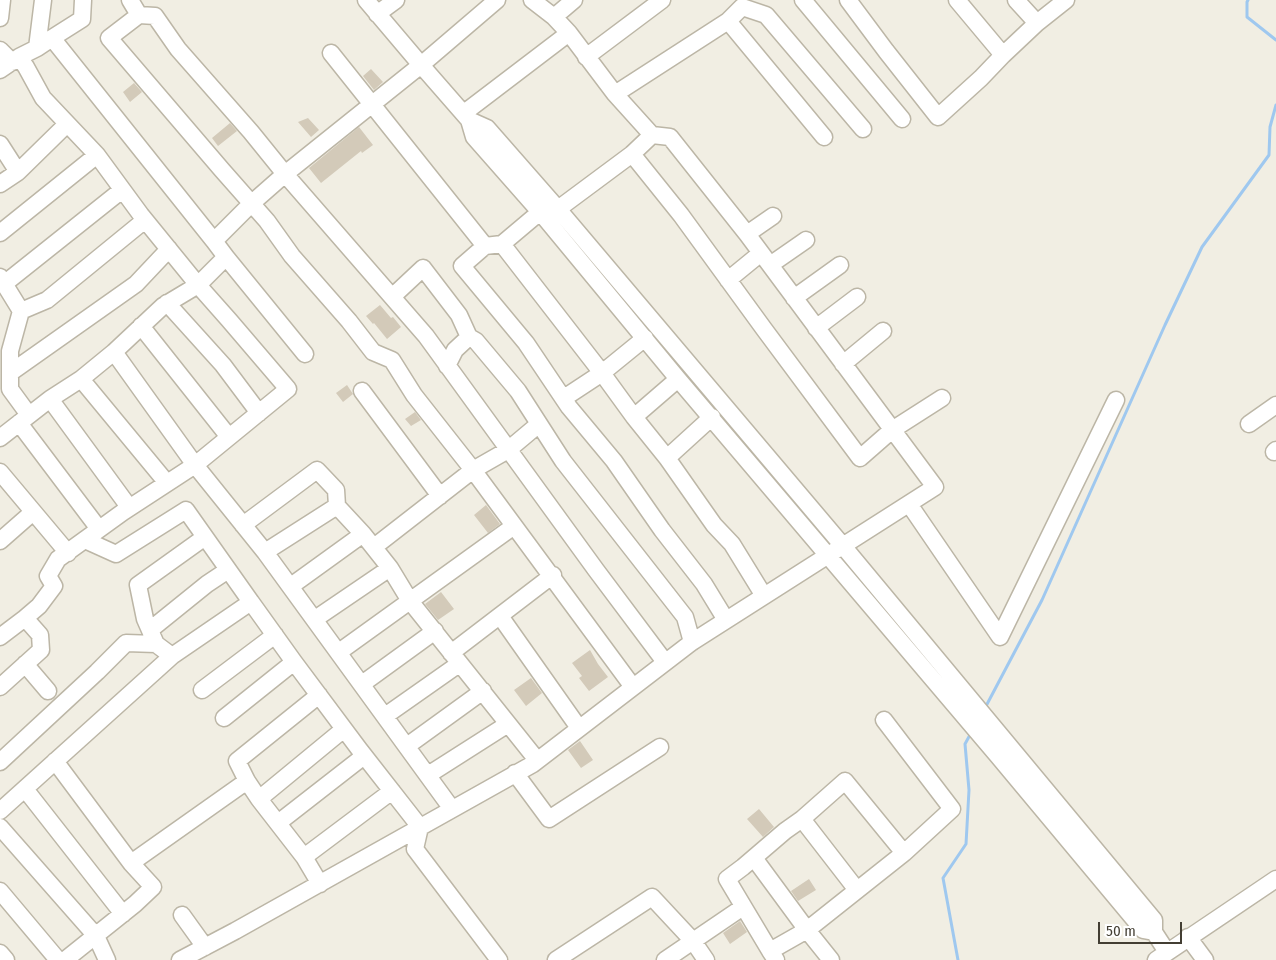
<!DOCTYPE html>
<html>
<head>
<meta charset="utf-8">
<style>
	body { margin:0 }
	#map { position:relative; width:1276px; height:960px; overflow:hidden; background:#f1eee3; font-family:"Fira Sans Condensed",sans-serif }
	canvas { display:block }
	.scale { position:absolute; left:1098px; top:922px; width:84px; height:22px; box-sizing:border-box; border:2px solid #433e33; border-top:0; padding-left:6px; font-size:15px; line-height:18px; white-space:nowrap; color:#433e33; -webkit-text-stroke:4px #fff; paint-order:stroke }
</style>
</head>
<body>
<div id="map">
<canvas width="1276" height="960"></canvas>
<div class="scale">50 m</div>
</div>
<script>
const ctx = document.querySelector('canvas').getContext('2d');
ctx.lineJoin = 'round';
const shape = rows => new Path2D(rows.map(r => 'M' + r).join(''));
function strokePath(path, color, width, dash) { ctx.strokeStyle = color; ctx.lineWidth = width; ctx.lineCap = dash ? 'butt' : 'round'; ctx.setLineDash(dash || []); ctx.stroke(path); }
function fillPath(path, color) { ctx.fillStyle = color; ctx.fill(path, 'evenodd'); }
const stream = shape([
	[1248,0,1247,2,1247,17,1276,40],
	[985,708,1042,600,1165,325,1202,247,1269,155,1270,127,1276,105],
	[958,960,943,878,966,844,969,790,965,744,971,733]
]);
const building = shape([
	[371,69,383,82,374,90,363,76],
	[134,83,142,92,130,102,123,92],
	[308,118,319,130,311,137,298,122],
	[230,123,237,131,218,146,212,138],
	[359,127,373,145,362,153,361,151,321,183,309,168],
	[380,305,391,318,393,317,401,327,387,339,374,323,373,324,366,316],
	[347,385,353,394,343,402,336,393],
	[415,412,421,420,411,426,405,419],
	[486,505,500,524,488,533,474,515],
	[441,592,454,609,438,620,425,604],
	[590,650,598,664,608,677,589,691,579,678,582,676,572,663],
	[531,678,542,693,526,706,514,690],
	[580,741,593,760,581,768,568,750],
	[759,809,774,827,763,837,747,819],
	[809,879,816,890,798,901,791,891],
	[740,921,747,932,730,944,723,933]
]);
const minor = shape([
	[83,0,82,19,52,38,214,241],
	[130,0,139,15,155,16,178,49,251,132,285,174,426,336,596,570,665,662],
	[497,0,421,65,469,120,487,128,558,209,843,546,1154,920,1154,932,1167,952],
	[803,0,902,119],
	[848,0,886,51,938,117,981,78,1003,55,1037,23,1066,0],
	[957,0,1003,55],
	[1016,0,1037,23],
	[377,14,396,0],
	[139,15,109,38,222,170,267,221,292,256,349,321,373,352,392,360,414,395,473,470,633,687],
	[554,17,574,0],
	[0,18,2,0],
	[52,38,37,48,19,57,26,67,43,98,97,155,141,215,198,285,163,306,114,352,195,465,288,389,229,320,198,285,226,257,214,241,252,203,285,174,421,65,366,0],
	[37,48,43,0],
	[0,50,12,62],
	[331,53,485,246],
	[586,57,662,0],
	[0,70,19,57],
	[615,94,728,21],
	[464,113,569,33],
	[469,120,474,137,540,212,678,379,998,756,1143,930,1154,932],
	[824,137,728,21,742,7,766,15,863,129],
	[0,144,18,172],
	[632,154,681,215,764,329,860,458,892,430,942,398],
	[0,184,18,172,67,124],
	[558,209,632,154,652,135],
	[540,212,502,244,485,246,462,266,526,343,569,407,614,461,662,530,704,584,726,620],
	[0,233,97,155],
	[747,234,773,216],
	[502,244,602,373,634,417,667,458,714,525,732,544,764,596],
	[226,257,305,354],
	[770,265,806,240],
	[0,277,21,311,10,351,10,389,29,415],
	[728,280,761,253],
	[4,284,122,190],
	[392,297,423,268,459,315,469,337],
	[794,298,840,265],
	[167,303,223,365,259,413],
	[21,311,47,300,145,220],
	[141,326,229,437],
	[816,328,857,297],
	[114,352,81,379,167,483],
	[843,364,883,331],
	[447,366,455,350,469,337,476,341,518,391,563,461,685,617,692,642],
	[10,373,136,284,169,249],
	[81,379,50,399,129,507],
	[362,391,440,496],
	[564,398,602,373,645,338],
	[634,417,678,379],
	[19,423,99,529],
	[1249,424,1276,405],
	[0,438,50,399],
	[1274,452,1276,450],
	[667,458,712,417],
	[0,472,68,553],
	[909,504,1000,637,1116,400],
	[243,525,317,470,336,490,337,506],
	[85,540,116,554,186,510,251,602],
	[0,541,33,512],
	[374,547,473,470,508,450,539,424],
	[265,552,337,506,363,534,390,568,410,601,537,760],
	[291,586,363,534],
	[500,616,579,728],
	[25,618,39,606,54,586,48,576,58,559,123,512,195,465,265,552,452,809],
	[315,619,390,568],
	[150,630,207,584,228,570],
	[0,637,25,618,40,635,41,650,0,687],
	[156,644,145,619,138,585,205,537],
	[339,652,514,526],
	[451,653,553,575],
	[172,656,251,602,294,662,359,749,420,827,415,849,499,960],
	[25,664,48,691],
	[362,684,435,631],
	[202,690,275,635],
	[319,695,237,761,247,781,259,799,304,857,392,791],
	[385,716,459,664],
	[224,718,294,662],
	[407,746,483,691],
	[55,761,131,863,153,887,135,904,65,960],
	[0,762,97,672,126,643,156,644,172,656,0,811],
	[515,773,549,819,660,747],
	[428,775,508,724],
	[25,789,123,914],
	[259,799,344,729],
	[802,819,857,890],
	[278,823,364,756],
	[0,827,96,936,107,960],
	[304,857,320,884],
	[754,858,807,930,831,960],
	[131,863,247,781],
	[0,891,58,960],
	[182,915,205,947],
	[1188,937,1205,960],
	[770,951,727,879,743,867,785,831,802,819,845,781,904,853],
	[0,953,6,960],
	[180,960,235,931,533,764,692,642,935,487,747,234,670,137,652,135,615,94,569,33,554,17,532,0],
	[556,960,652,897,693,941,706,960],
	[665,960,743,907],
	[776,960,770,951,807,930,904,853,952,809,884,720],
	[1156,960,1276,879]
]);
strokePath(stream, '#9fc8ef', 3);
fillPath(building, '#d3cab9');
strokePath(minor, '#bcb6a6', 19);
strokePath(minor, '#fff', 16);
</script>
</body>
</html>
